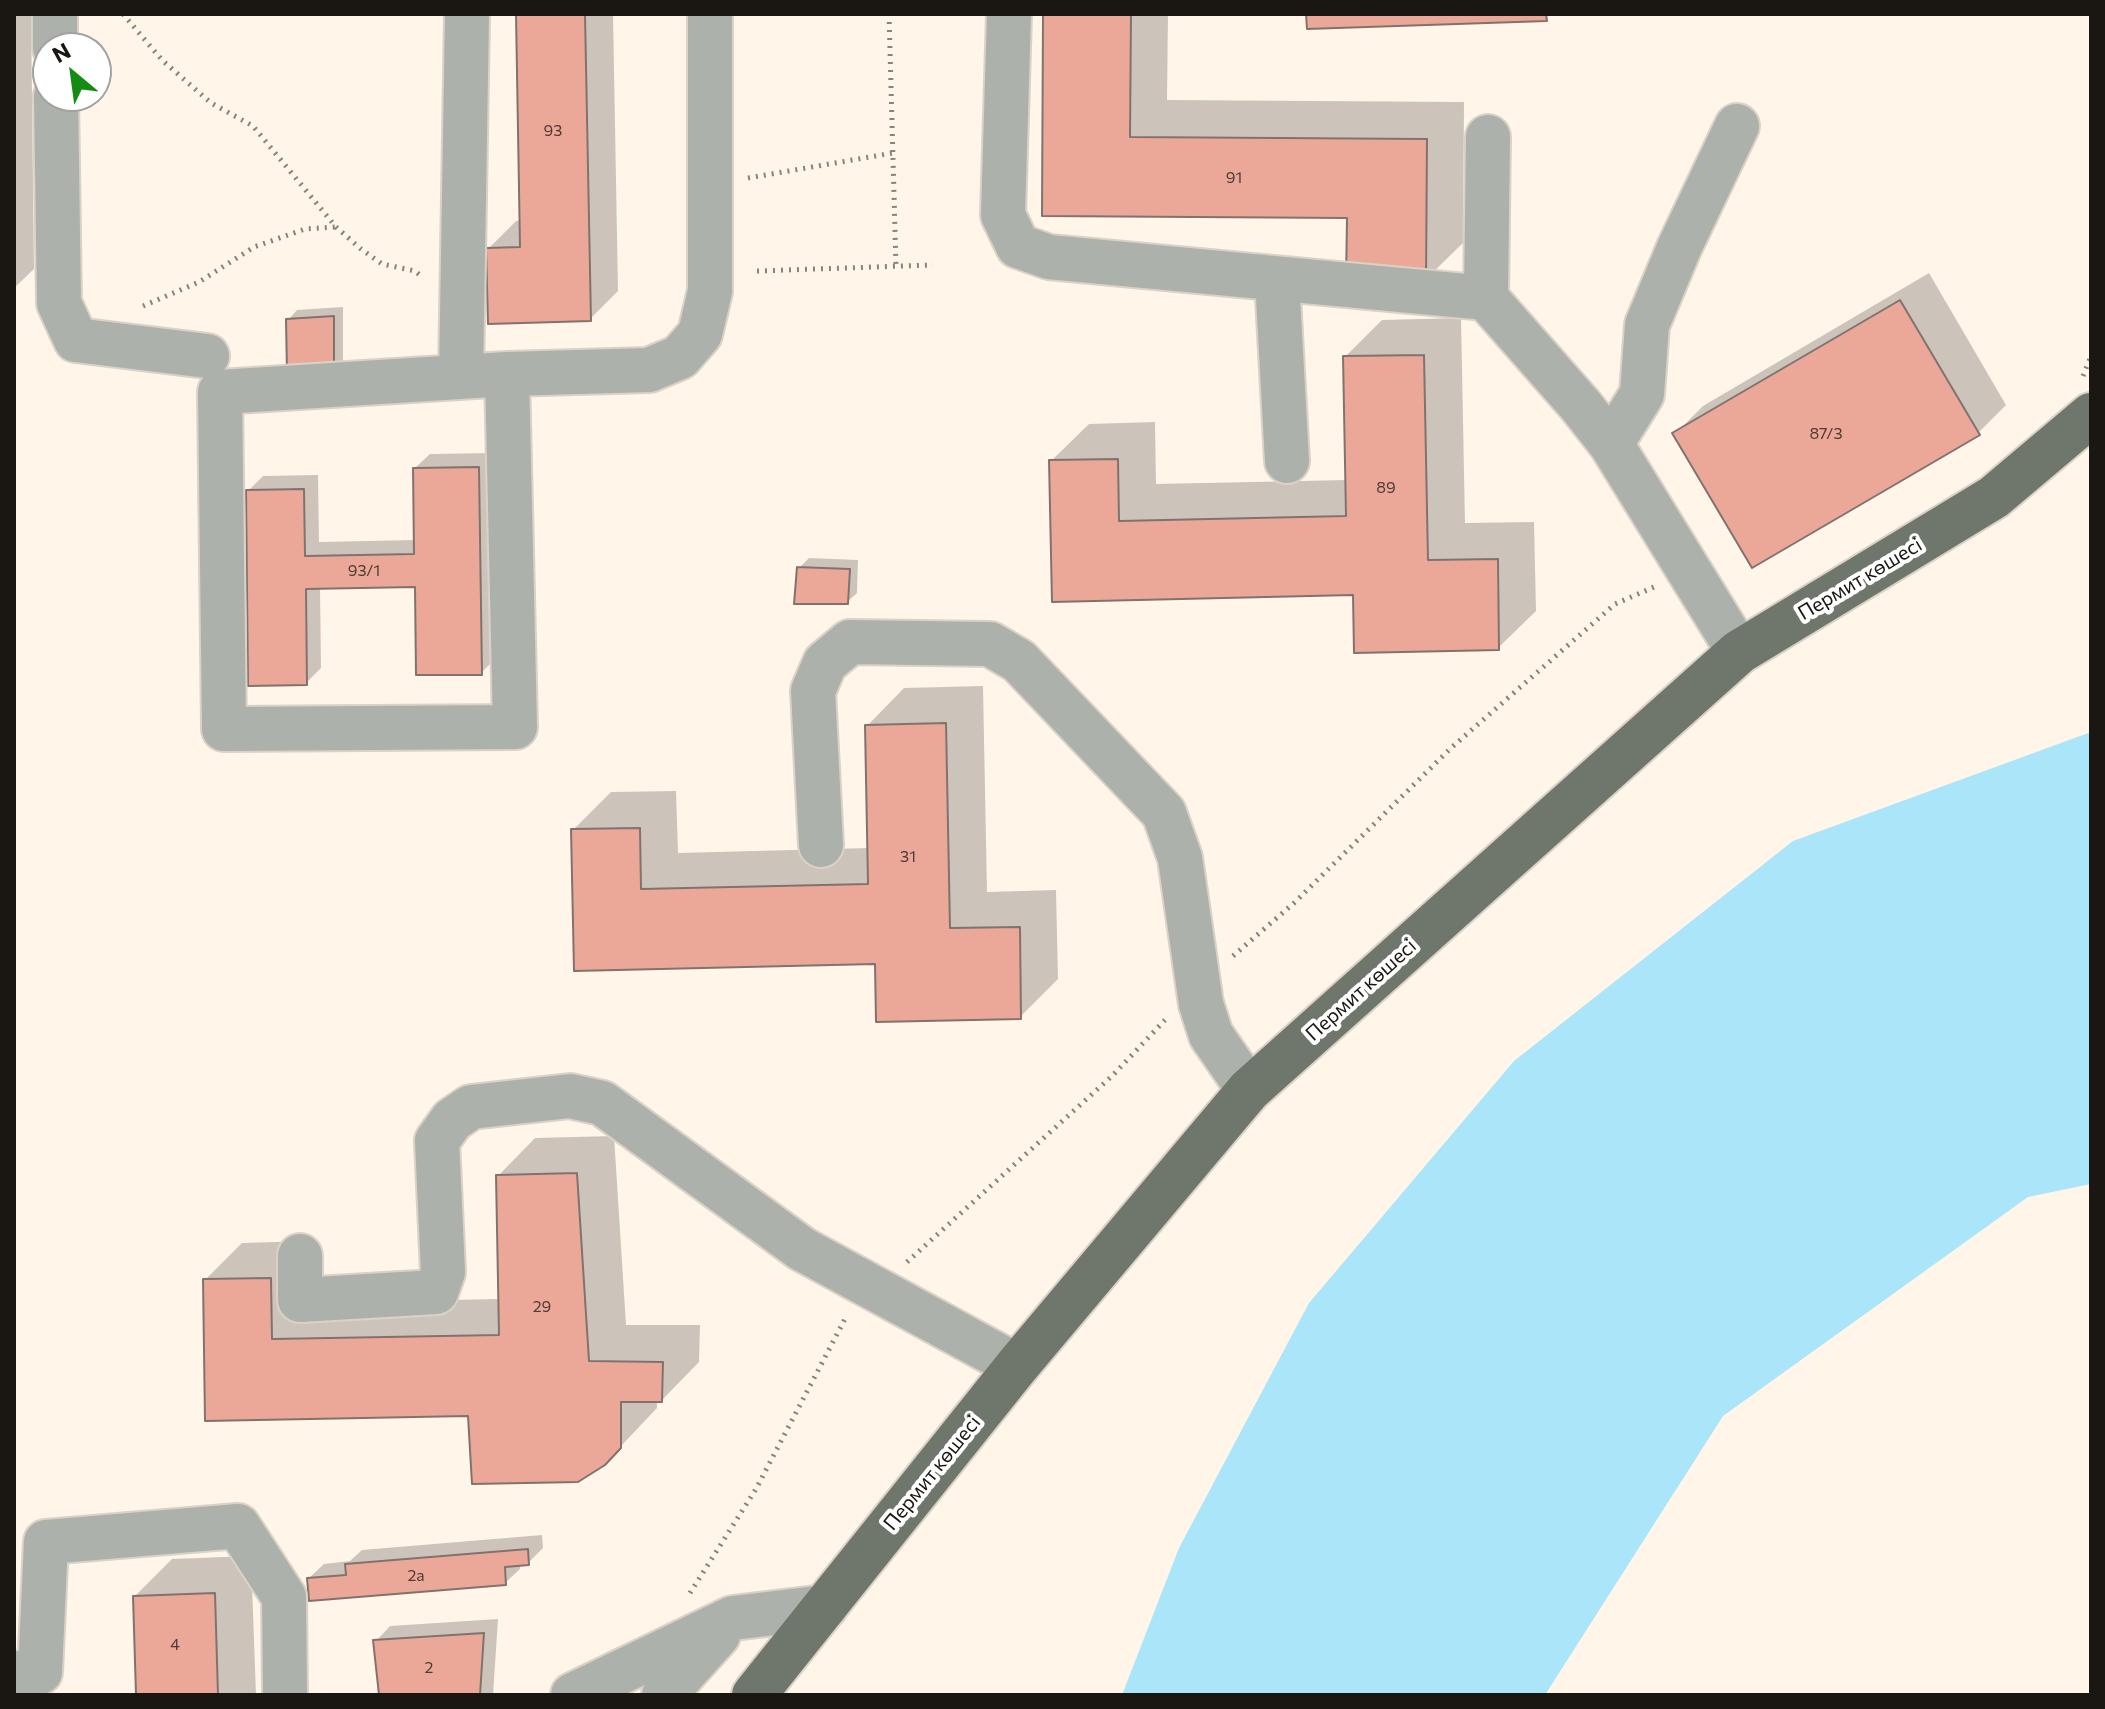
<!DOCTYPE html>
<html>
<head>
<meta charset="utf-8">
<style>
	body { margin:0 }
	#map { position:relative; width:2105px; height:1709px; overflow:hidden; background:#fff6e9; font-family:Commissioner,sans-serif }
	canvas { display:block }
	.frame { position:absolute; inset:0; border:16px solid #1a1713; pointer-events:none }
	.north { position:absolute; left:32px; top:32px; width:80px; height:80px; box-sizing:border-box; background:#fff; border:2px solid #a3a2a1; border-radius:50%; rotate:331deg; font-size:22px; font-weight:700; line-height:32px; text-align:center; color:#1a1713 }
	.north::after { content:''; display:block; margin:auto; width:28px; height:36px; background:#148c14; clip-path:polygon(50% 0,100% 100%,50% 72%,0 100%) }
</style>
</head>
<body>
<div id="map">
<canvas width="2105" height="1709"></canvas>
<div class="frame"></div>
<div class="north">N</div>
</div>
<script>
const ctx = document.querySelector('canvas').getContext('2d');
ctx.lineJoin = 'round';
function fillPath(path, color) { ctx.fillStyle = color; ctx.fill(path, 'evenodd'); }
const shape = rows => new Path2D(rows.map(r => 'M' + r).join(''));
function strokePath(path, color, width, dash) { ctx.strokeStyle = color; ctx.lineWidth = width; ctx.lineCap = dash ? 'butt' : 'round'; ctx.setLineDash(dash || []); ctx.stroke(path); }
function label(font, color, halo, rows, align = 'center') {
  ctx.font = font + ' Commissioner,sans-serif'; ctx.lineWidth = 8; ctx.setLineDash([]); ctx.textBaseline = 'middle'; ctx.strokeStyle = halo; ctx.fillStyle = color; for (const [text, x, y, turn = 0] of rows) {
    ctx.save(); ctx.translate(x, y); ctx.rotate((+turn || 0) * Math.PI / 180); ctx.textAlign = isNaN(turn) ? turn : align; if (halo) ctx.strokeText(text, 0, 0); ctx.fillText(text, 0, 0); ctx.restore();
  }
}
const water = shape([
	[2091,732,2091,1184,2028,1197,1723,1416,1545,1695,1122,1695,1179,1548,1309,1303,1514,1061,1793,841]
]);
const shadow = shape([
	[14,14,31,14,34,269,14,288],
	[518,14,613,14,618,291,590,319,488,249,516,221,522,221],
	[1045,14,1168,14,1167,100,1464,102,1463,243,1425,280,1349,216,1044,214],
	[1929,273,2006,405,1978,433,1675,434,1703,406],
	[343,307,343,361,333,371,288,320,297,310],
	[1461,318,1465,523,1534,522,1536,611,1498,648,1355,593,1054,600,1051,461,1089,424,1155,422,1156,484,1347,480,1345,357,1382,320],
	[493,453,496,658,481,673,417,585,320,587,321,668,306,683,248,491,263,476,318,475,319,542,416,540,415,468,430,454],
	[809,558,858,560,857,593,847,602,799,568],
	[983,686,987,892,1056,890,1058,979,1020,1017,877,962,576,969,573,830,611,792,676,791,678,853,869,848,867,726,904,688],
	[614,1136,626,1325,700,1325,699,1362,662,1400,657,1400,657,1408,604,1464,470,1414,207,1419,205,1280,242,1243,308,1241,309,1303,500,1299,498,1176,535,1138],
	[542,1535,543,1548,528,1563,520,1564,520,1569,505,1583,309,1578,324,1564,350,1561,362,1550],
	[251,1556,256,1695,138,1695,135,1596,172,1559],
	[498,1619,493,1695,381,1695,376,1641,390,1626]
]);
const building = shape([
	[516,14,585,14,591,321,488,324,486,248,520,247,516,14],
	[1043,14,1131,14,1130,137,1427,139,1426,282,1346,282,1347,218,1042,216,1043,14],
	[1306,14,1546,14,1547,21,1307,29,1306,14],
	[1900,300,1980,435,1752,568,1672,433,1900,300],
	[334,316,334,373,287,374,286,319,334,316],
	[1424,355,1428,560,1498,559,1499,650,1354,653,1353,595,1052,602,1049,460,1118,459,1119,521,1346,516,1343,356,1424,355],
	[479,467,482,675,416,675,415,587,306,589,307,685,248,686,246,490,304,489,305,556,414,554,413,468,479,467],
	[797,567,850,569,848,604,794,604,797,567],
	[946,723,950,928,1020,927,1021,1019,876,1022,875,964,574,971,571,829,640,828,641,889,868,884,865,725,946,723],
	[577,1173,589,1361,663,1362,662,1402,621,1402,621,1448,605,1465,578,1482,472,1484,468,1416,205,1421,203,1279,271,1278,272,1339,499,1335,496,1175,577,1173],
	[528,1549,529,1565,505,1567,506,1585,309,1601,307,1578,346,1575,345,1564,528,1549],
	[215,1593,218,1695,136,1695,133,1596,215,1593],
	[484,1633,480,1695,379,1695,373,1640,484,1633]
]);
const path = shape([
	[123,14,162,60,211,103,253,126,336,227,361,249,382,264,415,271,421,276],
	[889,14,896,266],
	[748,178,893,153],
	[757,271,933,265],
	[143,306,199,282,254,247,305,229,335,227],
	[2083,376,2091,356],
	[1233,956,1294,903,1451,748,1615,604,1654,587],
	[907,1262,1112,1076,1165,1020],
	[690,1593,756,1489,846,1317]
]);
const minor = shape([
	[55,14,55,48],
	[1009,14,1003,215,1018,246,1049,257,1486,298,1581,406,1611,444,1739,652],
	[56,96,59,303,76,340,207,356],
	[1277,279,1287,461],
	[1486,298,1488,137],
	[507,374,515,727,224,729,220,392,507,374,649,370,680,357,700,334,710,291,710,14],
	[461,377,467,14],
	[1611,444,1642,394,1647,325,1679,248,1737,126],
	[821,845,813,691,825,663,850,642,990,644,1019,661,1164,813,1180,858,1201,1004,1211,1035,1249,1090],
	[300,1256,300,1300,436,1292,443,1272,437,1141,452,1120,471,1107,570,1096,602,1103,802,1249,1017,1366],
	[14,1673,40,1672,46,1542,238,1526,284,1597,285,1695],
	[573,1695,733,1618,825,1607],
	[664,1695,718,1635]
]);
const major = shape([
	[754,1695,1017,1366,1249,1090,1739,652,1994,497,2091,415]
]);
const numberNames = [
	["93",553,131],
	["91",1234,178],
	["87/3",1826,434],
	["89",1386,488],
	["93/1",364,571],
	["31",908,857],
	["29",542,1307],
	["2a",416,1576],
	["4",175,1645],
	["2",429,1668]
];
const streetNames = [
	["Пермит көшесі",1860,579,-31],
	["Пермит көшесі",1361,990,-42],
	["Пермит көшесі",932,1473,-51]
];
fillPath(water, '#aae5f9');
fillPath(shadow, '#0003');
fillPath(building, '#eba898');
strokePath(building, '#81726e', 2);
strokePath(minor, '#dad2c7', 48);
strokePath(major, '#dad2c7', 48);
strokePath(path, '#888279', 5, [2, 6]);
strokePath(minor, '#adb1ab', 44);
strokePath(major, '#6f766c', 44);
label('16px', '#4e3b34', null, numberNames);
label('20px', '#1a1713', '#fff', streetNames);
</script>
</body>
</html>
